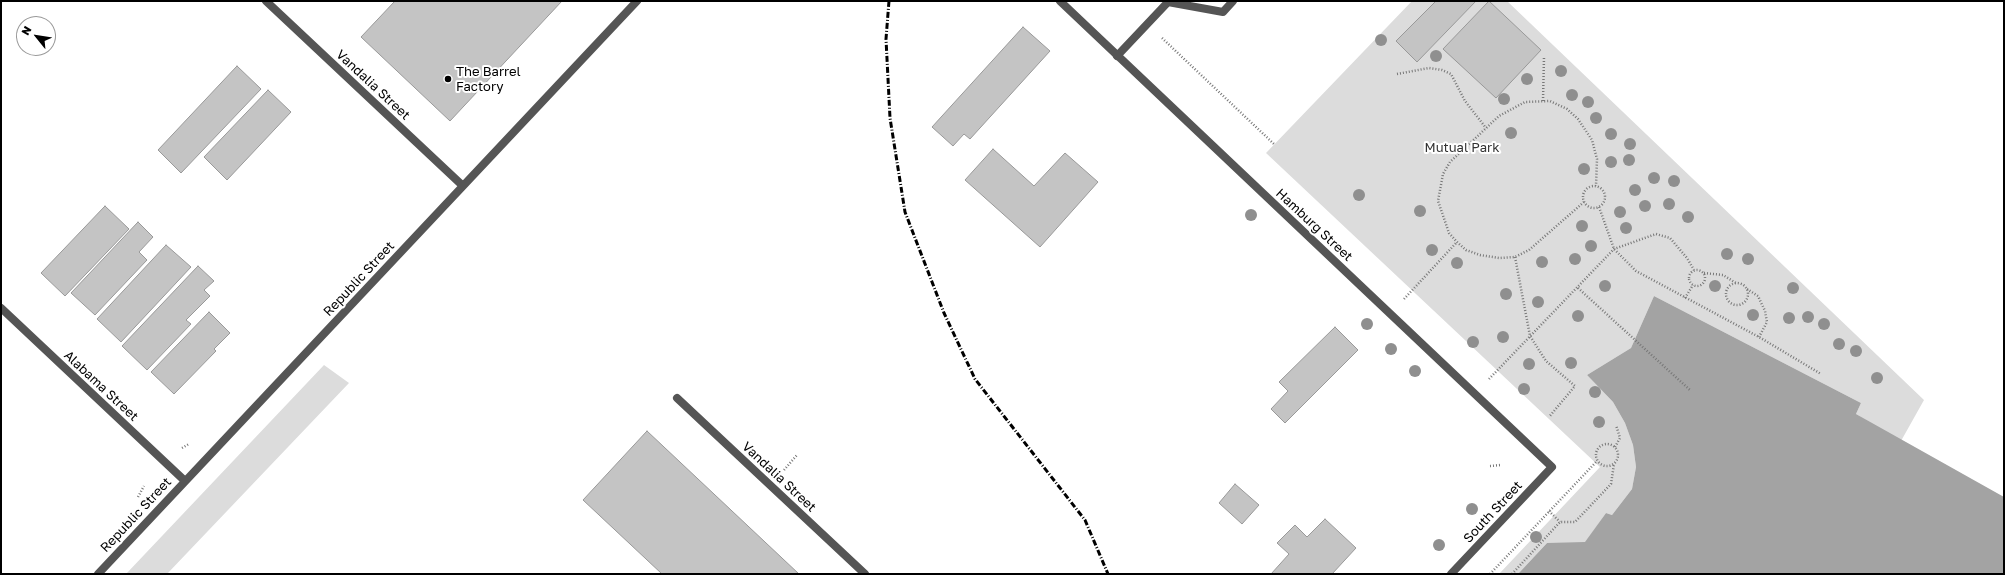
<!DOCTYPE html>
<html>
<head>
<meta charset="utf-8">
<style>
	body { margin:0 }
	#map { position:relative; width:2005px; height:575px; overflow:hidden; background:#fff; font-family:"Golos Text",sans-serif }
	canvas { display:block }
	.frame { position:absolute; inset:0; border:2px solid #000; pointer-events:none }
	.north { position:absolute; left:16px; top:16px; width:40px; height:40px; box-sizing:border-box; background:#fff; border:1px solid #999; border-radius:50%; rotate:300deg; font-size:11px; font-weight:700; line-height:16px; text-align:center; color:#000 }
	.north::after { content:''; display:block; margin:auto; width:14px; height:18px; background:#000; clip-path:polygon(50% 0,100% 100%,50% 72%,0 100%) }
</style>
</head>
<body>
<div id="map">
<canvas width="2005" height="575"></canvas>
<div class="frame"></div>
<div class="north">N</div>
</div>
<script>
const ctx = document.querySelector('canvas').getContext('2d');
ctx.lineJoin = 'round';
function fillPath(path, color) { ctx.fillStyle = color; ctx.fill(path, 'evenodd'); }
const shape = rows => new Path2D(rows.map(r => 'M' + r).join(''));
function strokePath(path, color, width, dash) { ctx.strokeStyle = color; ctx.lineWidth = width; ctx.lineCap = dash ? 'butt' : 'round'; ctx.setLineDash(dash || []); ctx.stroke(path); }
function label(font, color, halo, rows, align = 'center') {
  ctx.font = font + ' "Golos Text",sans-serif'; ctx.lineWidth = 4; ctx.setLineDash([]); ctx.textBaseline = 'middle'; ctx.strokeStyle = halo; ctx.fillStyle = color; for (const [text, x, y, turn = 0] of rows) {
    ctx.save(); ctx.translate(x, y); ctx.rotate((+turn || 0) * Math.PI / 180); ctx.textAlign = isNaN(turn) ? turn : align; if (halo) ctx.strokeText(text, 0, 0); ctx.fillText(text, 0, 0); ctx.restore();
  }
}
const green = shape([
	[1412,1,1507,1,1924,400,1901,441,1856,414,1861,403,1654,296,1631,348,1587,375,1613,402,1625,423,1633,445,1636,467,1632,489,1612,515,1606,513,1585,543,1547,543,1518,574,1499,574,1600,467,1266,153],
	[324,365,349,383,167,574,126,574]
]);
const water = shape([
	[1654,296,1861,403,1856,414,2004,497,2004,574,1518,574,1547,543,1585,542,1606,513,1612,515,1632,489,1636,467,1633,445,1625,423,1613,402,1587,375,1631,348]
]);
const building = shape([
	[395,1,562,1,450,121,361,37,395,1],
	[1436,1,1476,1,1417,62,1396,41,1436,1],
	[1489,1,1541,50,1496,98,1443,49,1489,1],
	[1023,27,1050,51,970,139,964,134,953,146,932,127,1023,27],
	[237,66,261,89,181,173,158,150,237,66],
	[268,90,291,112,227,180,204,157,268,90],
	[993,149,1034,186,1065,153,1098,182,1040,247,965,180,993,149],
	[105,206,129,229,65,296,41,273,105,206],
	[138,222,153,237,139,252,147,260,95,315,71,293,138,222],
	[166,245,191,267,121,342,97,319,166,245],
	[198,266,214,281,204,290,210,296,186,320,191,324,147,370,122,346,198,266],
	[209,312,230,333,214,349,216,351,174,394,151,372,209,312],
	[1335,327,1358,350,1285,423,1271,409,1288,391,1279,382,1335,327],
	[647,431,799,574,662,574,583,500,647,431],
	[1235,484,1259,505,1242,524,1219,503,1235,484],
	[1325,519,1356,548,1332,574,1271,574,1289,554,1277,543,1295,525,1307,537,1325,519]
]);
const path = shape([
	[1162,38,1275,145],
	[1397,74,1429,68,1442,70,1451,74,1465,101,1486,128],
	[1543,101,1544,57],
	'1583 197a11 11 0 1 1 22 0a11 11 0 1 1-22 0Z',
	[1584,202,1529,250,1515,257,1499,258,1480,255,1466,250,1457,242,1449,233,1438,201,1443,174,1450,162,1499,116,1525,102,1550,101,1567,109,1578,119,1592,140,1597,159,1596,186],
	[1599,207,1614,249,1636,271,1759,337,1821,374],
	[1515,257,1530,336,1546,361,1575,386,1549,417],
	'1689 278a8 8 0 1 1 16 0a8 8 0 1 1-16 0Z',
	[1704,273,1723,275,1736,283],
	'1726 294a11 11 0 1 1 22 0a11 11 0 1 1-22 0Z',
	[1578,288,1691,391],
	[1747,289,1758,296,1765,311,1767,322,1759,337],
	[1685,298,1693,285],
	[1404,299,1457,242],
	[1489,379,1614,249,1656,234,1670,238,1687,258,1694,270],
	'1596 455a11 11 0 1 1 22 0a11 11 0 1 1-22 0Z',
	[1615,447,1620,438,1616,425],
	[182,448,189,444],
	[1490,466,1501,465],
	[784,470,797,455],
	[138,497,144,486],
	[1549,511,1560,522],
	[1490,574,1597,461],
	[1512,574,1560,522,1575,522,1611,484,1614,464]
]);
const lane = shape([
	[1117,56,1168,2,1223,12,1233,1]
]);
const street = shape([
	[266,1,463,186],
	[1060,1,1552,467,1451,574],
	[1,308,185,481],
	[677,398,865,574],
	[98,574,637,1]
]);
const rail = shape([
	[889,1,886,39,890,118,905,212,944,313,975,379,1085,520,1108,574]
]);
const trees = [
	[1381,40],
	[1436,56],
	[1561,71],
	[1527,79],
	[1572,95],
	[1504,99],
	[1588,102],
	[1596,118],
	[1511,133],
	[1611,134],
	[1630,144],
	[1629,160],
	[1611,162],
	[1584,169],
	[1654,178],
	[1674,181],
	[1635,190],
	[1359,195],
	[1669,204],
	[1645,206],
	[1420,211],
	[1620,212],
	[1251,215],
	[1688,217],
	[1582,226],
	[1626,228],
	[1591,246],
	[1432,250],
	[1727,254],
	[1575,259],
	[1748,259],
	[1542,262],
	[1457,263],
	[1605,286],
	[1715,286],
	[1793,288],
	[1506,294],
	[1538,302],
	[1753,315],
	[1578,316],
	[1808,317],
	[1789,318],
	[1367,324],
	[1824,324],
	[1503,337],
	[1473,342],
	[1839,344],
	[1391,349],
	[1856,351],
	[1571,363],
	[1529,364],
	[1415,371],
	[1877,378],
	[1524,389],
	[1595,392],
	[1599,422],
	[1472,509],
	[1536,537],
	[1439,545]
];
const markers = [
	[448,79,4,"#000"]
];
const poiNames = [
	["The Barrel",456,72],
	["Factory",456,87]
];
const streetNames = [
	["Vandalia Street",373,85,43],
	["Hamburg Street",1314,225,43],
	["Republic Street",359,279,-47],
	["Alabama Street",101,386,43],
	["Vandalia Street",779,477,43],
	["South Street",1493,512,-47],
	["Republic Street",136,515,-47]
];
const parkNames = [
	["Mutual Park",1462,148]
];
fillPath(green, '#dcdcdc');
fillPath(water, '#a3a3a3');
fillPath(building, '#c4c4c4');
strokePath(building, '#999', 1);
strokePath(path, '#777', 2.5, [1, 2]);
strokePath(lane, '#555', 8);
strokePath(street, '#555', 8);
strokePath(rail, '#000', 3, [6, 2, 1, 2]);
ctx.fillStyle = '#8f8f8f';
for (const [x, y] of trees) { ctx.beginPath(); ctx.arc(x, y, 6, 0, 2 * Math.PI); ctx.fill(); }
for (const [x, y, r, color] of markers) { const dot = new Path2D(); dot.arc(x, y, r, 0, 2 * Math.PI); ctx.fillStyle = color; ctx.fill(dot); strokePath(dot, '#fff', 1.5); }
label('13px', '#000', '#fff', poiNames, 'left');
label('13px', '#000', '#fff', streetNames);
label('13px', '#333', '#fff', parkNames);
</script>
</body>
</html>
